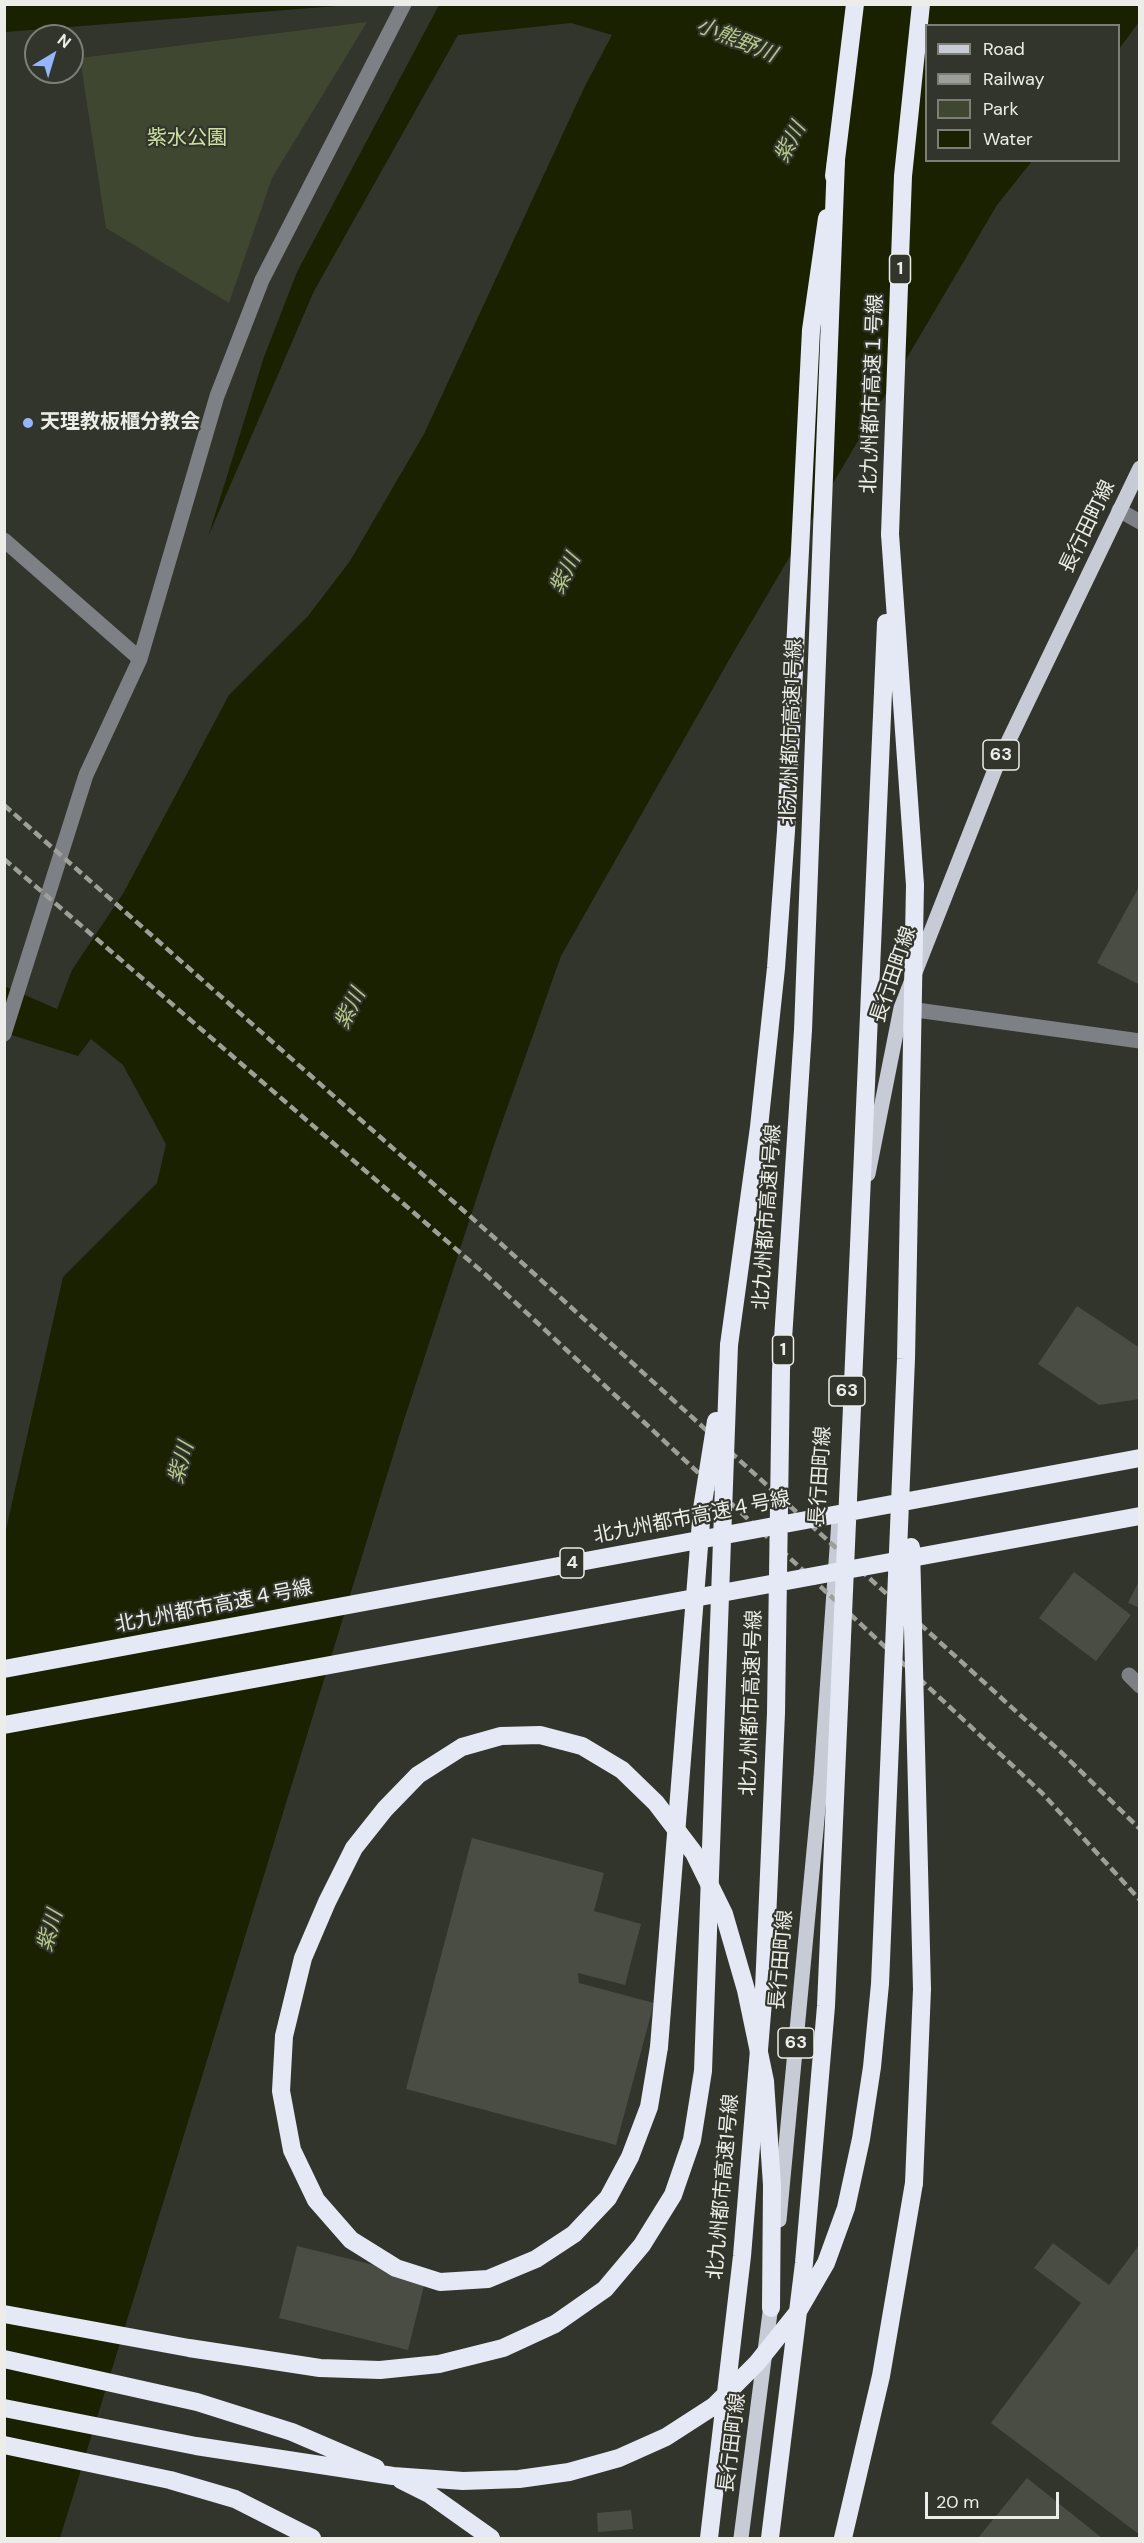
<!DOCTYPE html>
<html>
<head>
<meta charset="utf-8">
<style>
	body { margin:0 }
	#map { position:relative; width:1144px; height:2543px; overflow:hidden; background:#32352c; font-family:"DM Sans",sans-serif }
	canvas { display:block }
	.frame { position:absolute; inset:0; border:6px solid #ecede8; pointer-events:none }
	.legend { position:absolute; left:925px; top:24px; width:195px; height:138px; box-sizing:border-box; background:#32352c; border:2px solid #7c7f77; margin:0; padding:8px 10px; list-style:none; font-size:18px; color:#ecede8 }
	.legend li { display:flex; align-items:center; gap:12px; height:30px }
	.legend b { width:30px; border:2px solid #7c7f77 }
	.north { position:absolute; left:24px; top:24px; width:60px; height:60px; box-sizing:border-box; background:#32352c; border:2px solid #7c7f77; border-radius:50%; rotate:38deg; font-size:16px; font-weight:700; line-height:24px; text-align:center; color:#ecede8 }
	.north::after { content:''; display:block; margin:auto; width:21px; height:27px; background:#95b6fd; clip-path:polygon(50% 0,100% 100%,50% 72%,0 100%) }
	.scale { position:absolute; left:925px; top:2492px; width:134px; height:27px; box-sizing:border-box; border:3px solid #ecede8; border-top:0; padding-left:8px; font-size:18px; line-height:21px; white-space:nowrap; color:#ecede8; -webkit-text-stroke:4px #32352c; paint-order:stroke }
</style>
</head>
<body>
<div id="map">
<canvas width="1144" height="2543"></canvas>
<div class="frame"></div>
<ul class="legend">
<li><b style="height:8px;background:#c7cbd5"></b>Road</li>
<li><b style="height:8px;background:#9d9f99"></b>Railway</li>
<li><b style="height:16px;background:#404730"></b>Park</li>
<li><b style="height:16px;background:#192100"></b>Water</li>
</ul>
<div class="north">N</div>
<div class="scale">20 m</div>
</div>
<script>
const ctx = document.querySelector('canvas').getContext('2d');
ctx.lineJoin = 'round';
function fillPath(path, color) { ctx.fillStyle = color; ctx.fill(path, 'evenodd'); }
const shape = rows => new Path2D(rows.map(r => 'M' + r).join(''));
function strokePath(path, color, width, dash) { ctx.strokeStyle = color; ctx.lineWidth = width; ctx.lineCap = dash ? 'butt' : 'round'; ctx.setLineDash(dash || []); ctx.stroke(path); }
function label(font, color, halo, rows, align = 'center') {
  ctx.font = font + ' "DM Sans","Noto Sans JP",sans-serif'; ctx.lineWidth = 4.5; ctx.setLineDash([]); ctx.textBaseline = 'middle'; ctx.strokeStyle = halo; ctx.fillStyle = color; for (const [text, x, y, turn = 0] of rows) {
    ctx.save(); ctx.translate(x, y); ctx.rotate((+turn || 0) * Math.PI / 180); ctx.textAlign = isNaN(turn) ? turn : align; if (halo) ctx.strokeText(text, 0, 0); ctx.fillText(text, 0, 0); ctx.restore();
  }
}
const green = shape([
	[367,22,272,178,229,303,106,228,80,58]
]);
const water = shape([
	[5,4,350,4,350,5,5,32],
	[439,5,1139,5,1139,22,1119,49,1118,26,926,26,926,160,1032,161,997,205,733,653,561,956,494,1145,403,1423,60,2538,5,2538,5,1534,63,1277,157,1183,166,1144,123,1065,91,1039,78,1056,5,1033,4,986,57,1009,72,970,124,892,229,695,308,616,350,561,424,434,584,88,612,35,571,23,458,35,314,291,208,537,264,357,297,272]
]);
const building = shape([
	[1140,885,1140,985,1097,963],
	[1077,1306,1140,1348,1140,1399,1099,1405,1038,1364],
	[1074,1572,1131,1615,1096,1661,1039,1618],
	[1140,1579,1140,1608,1128,1603],
	[472,1838,604,1873,594,1911,641,1924,625,1985,578,1973,579,1983,654,2003,616,2145,406,2089],
	[1053,2243,1109,2285,1140,2244,1140,2535,991,2423,1081,2303,1034,2268],
	[297,2246,426,2278,408,2350,279,2318],
	[1027,2478,1102,2538,978,2538],
	[631,2510,633,2529,598,2532,597,2513]
]);
const minor = shape([
	[1119,510,1140,522],
	[4,540,140,659],
	[902,1008,1140,1041],
	[4,1034,86,775,140,659,217,396,262,280,404,4],
	[1129,1675,1140,1686]
]);
const major = shape([
	[868,1174,901,1008,996,767,1140,468],
	[779,2220,821,1777,839,1520],
	[741,2538,772,2297]
]);
const highway = shape([
	[834,176,855,4],
	[890,534,903,176,921,4],
	[729,1345,759,1127,776,968,786,831,811,330,827,218],
	[659,2047,649,2107,630,2157,608,2198,574,2234,536,2259,488,2279,440,2282,396,2268,351,2240,316,2200,292,2150,281,2091,284,2036,303,1958,327,1902,354,1848,385,1809,418,1775,462,1747,501,1736,540,1735,582,1746,622,1770,656,1803,694,1853,724,1914,746,1990,765,2081,772,2185,771,2308],
	[4,2445,170,2480,235,2499,312,2538],
	[843,2538,881,2376,914,2183]
]);
const rail = shape([
	[4,805,498,1241,1063,1754,1140,1829],
	[4,859,486,1275,1042,1793,1140,1900]
]);
const highwayBridge = shape([
	[911,1547,922,1989,914,2183],
	[4,1669,1140,1458],
	[4,1725,1140,1516],
	[659,2047,702,1509,716,1421],
	[4,2314,189,2348,320,2368,380,2370,439,2364,503,2348,555,2324,605,2289,642,2245,673,2195,692,2140,703,2071,729,1345],
	[4,2359,197,2402,292,2432,376,2468],
	[4,2408,196,2446,393,2476,463,2481,519,2479,569,2472,619,2458,666,2437,714,2406,757,2363,797,2313,826,2263,846,2208,861,2139,872,2067,880,1984,906,1359,915,885,890,534],
	[401,2480,429,2494,491,2538],
	[709,2538,742,2256,764,1989,776,1713,781,1370,803,1030,836,160],
	[770,2538,804,2263,826,2006,886,623]
]);
const markers = [
	[28,423,6,"#95b6fd"]
];
const shields = [
	[900,269,21],
	[1001,755,36],
	[783,1350,21],
	[847,1391,36],
	[572,1563,24],
	[796,2043,36]
];
const shieldNames = [
	["1",900,269],
	["63",1001,755],
	["1",783,1350],
	["63",847,1391],
	["4",572,1563],
	["63",796,2043]
];
const parkNames = [
	["紫水公園",187,139]
];
const streetNames = [
	["北九州都市高速１号線",873,394,-88],
	["長行田町線",1088,527,-64],
	["北九州都市高速1号線",792,732,-88],
	["長行田町線",894,975,-71],
	["北九州都市高速1号線",768,1217,-86],
	["長行田町線",821,1476,-86],
	["北九州都市高速４号線",692,1518,-11],
	["北九州都市高速４号線",214,1607,-11],
	["北九州都市高速1号線",752,1703,-88],
	["長行田町線",782,1960,-85],
	["北九州都市高速1号線",724,2187,-85],
	["長行田町線",733,2443,-83]
];
const poiNames = [
	["天理教板櫃分教会",40,423]
];
const waterNames = [
	["小熊野川",736,41,22],
	["紫川",791,143,-62],
	["紫川",566,574,-64],
	["紫川",351,1009,-64],
	["紫川",182,1463,-74],
	["紫川",51,1931,-74]
];
fillPath(green, '#404730');
fillPath(water, '#192100');
fillPath(building, '#494d43');
strokePath(minor, '#7d8084', 15);
strokePath(major, '#c7cbd5', 15);
strokePath(highway, '#e4e9f5', 18);
strokePath(rail, '#9d9f99', 4.5, [9, 4.5]);
strokePath(highwayBridge, '#e4e9f5', 18);
for (const [x, y, r, color] of markers) { const dot = new Path2D(); dot.arc(x, y, r, 0, 2 * Math.PI); ctx.fillStyle = color; ctx.fill(dot); strokePath(dot, '#32352c', 2); }
for (const [x, y, w] of shields) { const box = new Path2D(); box.roundRect(x - w / 2, y - 15, w, 30, 4.5); ctx.fillStyle = '#32352c'; ctx.fill(box); strokePath(box, '#ecede8', 1.5); }
label('bold 18px', '#ecede8', null, shieldNames);
label('20px', '#cee1a0', '#32352c', parkNames);
label('20px', '#ecede8', '#32352c', streetNames);
label('bold 20px', '#ecede8', '#32352c', poiNames, 'left');
label('italic 21px', '#b5c887', '#32352c', waterNames);
</script>
</body>
</html>
